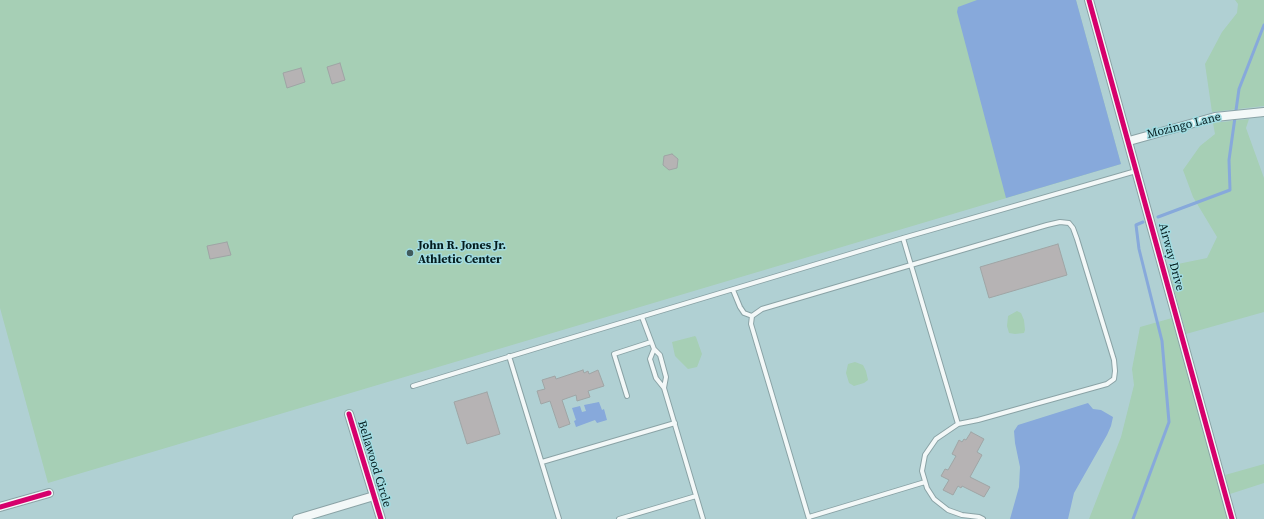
<!DOCTYPE html>
<html>
<head>
<meta charset="utf-8">
<style>
	body { margin:0 }
	canvas { display:block; background:#b0d0d3 }
</style>
</head>
<body>
<canvas width="1264" height="519"></canvas>
<script>
const ctx = document.querySelector('canvas').getContext('2d');
ctx.lineJoin = 'round';
function fillPath(path, color) { ctx.fillStyle = color; ctx.fill(path, 'evenodd'); }
const shape = rows => new Path2D(rows.map(r => 'M' + r).join(''));
function strokePath(path, color, width, dash) { ctx.strokeStyle = color; ctx.lineWidth = width; ctx.lineCap = dash ? 'butt' : 'round'; ctx.setLineDash(dash || []); ctx.stroke(path); }
function label(font, color, halo, rows, align = 'center') {
  ctx.font = font + ' "Source Serif 4",serif'; ctx.lineWidth = 3; ctx.setLineDash([]); ctx.textBaseline = 'middle'; ctx.strokeStyle = halo; ctx.fillStyle = color; for (const [text, x, y, turn = 0] of rows) {
    ctx.save(); ctx.translate(x, y); ctx.rotate((+turn || 0) * Math.PI / 180); ctx.textAlign = isNaN(turn) ? turn : align; if (halo) ctx.strokeText(text, 0, 0); ctx.fillText(text, 0, 0); ctx.restore();
  }
}
const green = shape([
	[0,0,1076,0,1121,164,48,483,0,308],
	[1235,0,1264,0,1264,106,1212,112,1205,64,1222,32,1237,13,1238,4],
	[1249,119,1246,128,1264,178,1264,312,1186,334,1168,266,1207,258,1217,237,1193,197,1183,170,1200,146,1215,134,1213,123],
	[1017,311,1021,313,1024,320,1025,330,1024,333,1015,334,1009,333,1007,326,1008,316],
	[1172,318,1228,519,1089,519,1121,437,1134,385,1132,369,1140,327],
	[695,336,696,337,702,354,697,367,688,369,675,356,672,342],
	[855,362,863,365,866,371,868,380,864,383,854,386,849,383,846,373,848,364],
	[1264,464,1264,483,1230,494,1225,475]
]);
const water = shape([
	[977,0,1076,0,1121,164,1006,198,957,12,958,7],
	[599,402,602,410,604,409,607,420,597,423,595,420,576,427,574,421,576,420,572,408,580,406,582,412,586,411,584,405],
	[1088,403,1093,409,1101,410,1113,417,1111,426,1107,435,1074,493,1068,519,1010,519,1019,487,1020,467,1015,443,1014,431,1018,425]
]);
const stream = shape([
	[1158,217,1230,190,1229,160,1239,89,1264,25],
	[1133,519,1169,422,1162,341,1139,249,1136,225,1143,222]
]);
const building = shape([
	[340,63,345,80,332,84,327,67,340,63],
	[301,68,305,82,287,88,283,73,301,68],
	[672,154,678,159,677,168,669,170,663,165,664,156,672,154],
	[227,242,231,255,210,259,207,246,227,242],
	[1058,244,1067,275,989,298,980,267,1058,244],
	[583,370,584,373,588,371,589,374,598,370,604,386,588,391,590,397,577,401,576,395,562,400,570,424,559,428,550,401,541,404,537,391,545,389,542,380,555,376,556,379,583,370],
	[487,392,500,434,467,444,454,402,487,392],
	[971,432,984,439,977,452,982,455,970,477,990,487,984,497,962,486,961,488,958,486,953,495,943,490,949,480,941,476,945,469,948,470,956,456,952,454,959,440,962,442,964,439,966,440,971,432]
]);
const lane = shape([
	[903,238,958,424],
	[733,290,740,307,744,313,752,316],
	[642,317,654,349,660,355,666,377,664,388,656,378,650,359,654,349],
	[509,356,559,519],
	[413,386,554,343,903,238,1136,171],
	[664,388,703,519],
	[627,396,614,354,651,342],
	[542,462,675,423],
	[809,517,925,482],
	[619,519,696,496],
	[809,519,751,324,752,316,762,309,911,265,1047,225,1060,222,1069,223,1073,228,1077,239,1114,360,1115,371,1114,379,1107,384,978,420,958,424,936,439,925,455,922,471,927,488,934,499,948,510,962,515,979,517,983,519]
]);
const street = shape([
	[1089,0,1232,519],
	[1129,141,1215,117,1264,112],
	[349,414,381,519],
	[0,507,49,493],
	[297,519,374,496]
]);
const cycleway = shape([
	[1089,0,1232,519],
	[349,414,381,519],
	[0,507,49,493]
]);
const markers = [
	[410,253,4,"#405b5d"]
];
const streetNames = [
	["Mozingo Lane",1184,126,-14],
	["Airway Drive",1171,257,75],
	["Bellawood Circle",374,464,73]
];
const poiNames = [
	["John R. Jones Jr.",418,246],
	["Athletic Center",418,260]
];
fillPath(green, '#a6cfb5');
fillPath(water, '#87a9db');
strokePath(stream, '#87a9db', 3);
fillPath(building, '#b6b3b4');
strokePath(building, '#9fa5a5', 1);
strokePath(lane, '#8aa3a6', 6);
strokePath(street, '#8aa3a6', 10);
strokePath(lane, '#f3f8f8', 4);
strokePath(street, '#f3f8f8', 8);
strokePath(cycleway, '#d6006c', 5);
for (const [x, y, r, color] of markers) { const dot = new Path2D(); dot.arc(x, y, r, 0, 2 * Math.PI); ctx.fillStyle = color; ctx.fill(dot); strokePath(dot, '#a1dce2', 1.5); }
label('12px', '#041c1e', '#a1dce2', streetNames);
label('bold 12px', '#041c1e', '#a1dce2', poiNames, 'left');
</script>
</body>
</html>
